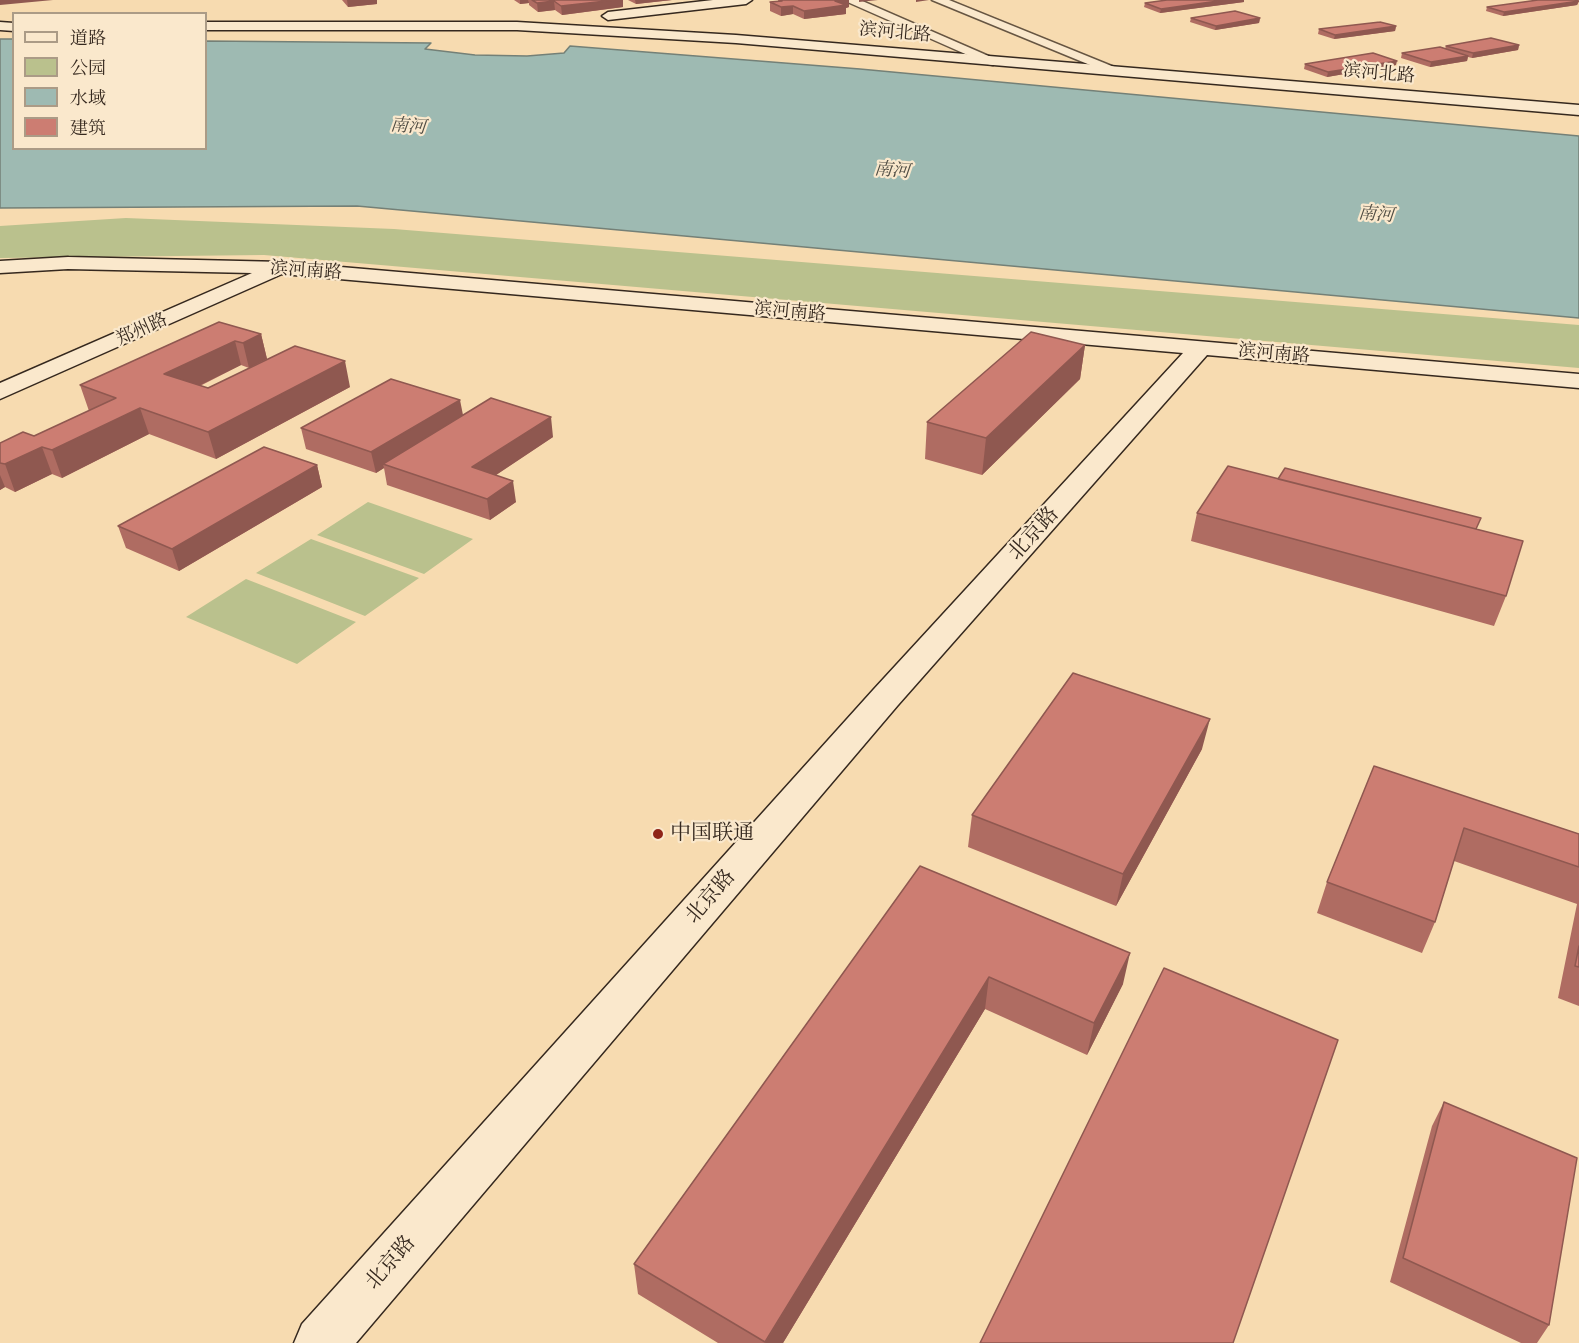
<!DOCTYPE html>
<html>
<head>
<meta charset="utf-8">
<style>
	body { margin:0 }
	#map { position:relative; width:1579px; height:1343px; overflow:hidden; background:#f7dbb0; font-family:"Gentium Book Plus","Noto Serif SC",serif }
	canvas { display:block }
	.legend { position:absolute; left:12px; top:12px; width:195px; height:138px; box-sizing:border-box; background:#fae8cc; border:2px solid #ab9b86; margin:0; padding:8px 10px; list-style:none; font-size:18px; color:#35281e }
	.legend li { display:flex; align-items:center; gap:12px; height:30px }
	.legend b { width:30px; border:2px solid #ab9b86 }
</style>
</head>
<body>
<div id="map">
<canvas width="1579" height="1343"></canvas>
<ul class="legend">
<li><b style="height:8px;background:#fae8cc"></b>道路</li>
<li><b style="height:16px;background:#bac18d"></b>公园</li>
<li><b style="height:16px;background:#9ebab2"></b>水域</li>
<li><b style="height:16px;background:#cc7d72"></b>建筑</li>
</ul>
</div>
<script>
const ctx = document.querySelector('canvas').getContext('2d');
ctx.lineJoin = 'round';
function fillPath(path, color) { ctx.fillStyle = color; ctx.fill(path, 'evenodd'); }
const shape = rows => new Path2D(rows.map(r => 'M' + r).join(''));
function strokePath(path, color, width, dash) { ctx.strokeStyle = color; ctx.lineWidth = width; ctx.lineCap = dash ? 'butt' : 'round'; ctx.setLineDash(dash || []); ctx.stroke(path); }
function label(font, color, halo, rows, align = 'center') {
  ctx.font = font + ' "Gentium Book Plus","Noto Serif SC",serif'; ctx.lineWidth = 4.5; ctx.setLineDash([]); ctx.textBaseline = 'middle'; ctx.strokeStyle = halo; ctx.fillStyle = color; for (const [text, x, y, turn = 0] of rows) {
    ctx.save(); ctx.translate(x, y); ctx.rotate((+turn || 0) * Math.PI / 180); ctx.textAlign = isNaN(turn) ? turn : align; if (halo) ctx.strokeText(text, 0, 0); ctx.fillText(text, 0, 0); ctx.restore();
  }
}
const green = shape([
	[126,218,394,229,1579,325,1579,368,264,255,0,258,0,226],
	[368,502,473,539,424,574,317,535],
	[311,539,419,578,365,616,256,573],
	[246,579,356,622,297,664,186,617]
]);
const water = shape([
	[0,39,13,39,14,148,206,148,206,41,431,43,425,49,475,55,527,56,564,53,570,46,860,69,1579,136,1579,318,357,206,0,208,0,39]
]);
const street = shape([
	[843,0,860,0,1000,61,993,65,988,64,843,0],
	[932,0,949,0,1124,71,1117,75,1112,74,932,0]
]);
const secondary = shape([
	[713,0,752,0,746,4,608,20,602,16,608,12,713,0],
	[0,22,14,23,14,31,0,30,0,22],
	[206,22,517,22,736,35,1579,105,1579,115,736,43,517,30,206,30,206,22],
	[68,257,283,262,1579,374,1579,388,1207,355,898,705,356,1343,294,1343,302,1324,874,689,1183,353,282,274,0,399,0,383,252,273,68,269,0,273,0,261,68,257]
]);
const wall = shape([
	[342,0,377,0,377,4,348,7],
	[514,0,623,0,623,7,562,15,555,10,538,12,529,5,529,3,520,4],
	[628,0,672,0,636,4],
	[778,0,849,0,849,7,846,8,846,14,804,19,793,14,781,16,770,11,770,2,778,1],
	[1579,1,1577,5,1503,16,1486,11,1487,7],
	[1244,2,1160,13,1144,7,1145,3],
	[1191,18,1260,18,1259,23,1215,30,1190,22],
	[1396,26,1395,31,1334,39,1318,34,1319,29],
	[1519,45,1518,50,1472,58,1468,57,1467,61,1430,67,1401,58,1402,53,1445,49,1446,46],
	[1305,64,1396,65,1327,77,1304,69],
	[219,322,261,334,267,359,249,368,241,365,200,386,208,388,350,387,216,459,149,434,62,478,52,474,15,492,5,487,0,490,0,443,34,436,89,411,80,385],
	[1085,345,1080,379,982,475,925,459,927,422],
	[463,416,553,437,496,475,516,502,490,520,387,485,384,468,376,473,306,449,301,428],
	[317,465,322,487,179,571,126,548,118,526],
	[1197,513,1477,529,1506,596,1494,626,1191,541],
	[1202,749,1116,906,968,847,972,815],
	[1374,766,1579,834,1579,1006,1558,998,1577,904,1454,861,1435,922,1422,953,1317,913,1327,882],
	[920,866,1123,984,1087,1055,985,1009,783,1343,718,1343,638,1294,634,1264],
	[1444,1102,1549,1325,1537,1343,1521,1343,1390,1282,1432,1126]
]);
const shadedWall = shape([
	[0,0,53,0,0,5],
	[347,0,377,0,377,4,348,7],
	[520,0,528,0,529,3,520,4],
	[615,0,623,0,623,7,562,15,561,6],
	[635,0,672,0,636,4],
	[840,0,849,0,849,7,846,8,846,14,804,19,804,11,835,1],
	[859,0,878,0,859,2],
	[916,0,929,0,916,2],
	[1225,0,1244,0,1244,2,1160,13,1161,9],
	[554,1,555,10,538,12,537,3],
	[1579,1,1577,5,1503,16,1504,12],
	[793,6,793,14,781,16,781,7],
	[1260,18,1259,23,1215,30,1216,26],
	[1396,26,1395,31,1334,39,1335,35],
	[1519,45,1518,50,1472,58,1473,53],
	[1468,56,1467,61,1430,67,1431,62],
	[1397,61,1396,65,1327,77,1328,72],
	[261,334,267,359,249,368,243,343],
	[235,341,241,365,172,399,164,374],
	[1085,345,1080,379,982,475,986,438],
	[345,361,350,387,216,459,208,432],
	[460,400,464,420,383,464,384,468,376,473,371,452],
	[140,408,149,434,62,478,52,450],
	[551,417,553,437,475,489,472,467],
	[42,447,52,474,15,492,5,464],
	[317,465,322,487,179,571,172,549],
	[0,475,5,487,0,490],
	[513,481,516,502,490,520,487,499],
	[1210,719,1202,749,1116,906,1123,874],
	[1130,953,1123,984,1087,1055,1094,1023],
	[989,977,985,1009,783,1343,765,1343]
]);
const building = shape([
	[532,0,615,0,561,6,554,1,537,3,532,0],
	[780,0,840,0,835,1,846,5,804,11,793,6,781,7,770,2,782,1,780,0],
	[1167,0,1225,0,1161,9,1145,3,1167,0],
	[1538,0,1574,0,1579,1,1504,12,1487,7,1538,0],
	[1235,11,1260,18,1216,26,1191,18,1235,11],
	[1380,22,1396,26,1335,35,1319,29,1380,22],
	[1491,38,1519,45,1473,53,1446,46,1491,38],
	[1440,47,1468,56,1431,62,1402,53,1440,47],
	[1373,53,1397,61,1328,72,1305,64,1373,53],
	[219,322,261,334,243,343,235,341,164,374,208,388,295,346,345,361,208,432,140,408,52,450,42,447,5,464,0,463,0,443,23,432,34,436,116,398,80,385,219,322],
	[1031,332,1085,345,986,438,927,422,1031,332],
	[391,379,460,400,371,452,301,428,391,379],
	[491,398,551,417,472,467,513,481,487,499,383,464,491,398],
	[264,447,317,465,172,549,118,526,264,447],
	[1228,466,1523,541,1506,596,1197,513,1228,466],
	[1285,468,1481,518,1476,529,1278,479,1285,468],
	[1073,673,1210,719,1123,874,972,815,1073,673],
	[1374,766,1579,834,1579,867,1464,828,1435,922,1327,882,1374,766],
	[920,866,1130,953,1094,1023,989,977,765,1342,634,1264,920,866],
	[1579,946,1579,967,1575,966,1579,946],
	[1164,968,1338,1040,1233,1343,980,1343,1164,968],
	[1444,1102,1577,1158,1549,1325,1403,1258,1444,1102]
]);
const markers = [
	[658,834,6,"#8f2418"]
];
const farStreetnames = [
	["滨河北路",895,33,5],
	["滨河北路",1379,74,5],
	["滨河南路",306,271,4],
	["滨河南路",790,312,5],
	["郑州路",142,330,-24],
	["滨河南路",1274,354,5]
];
const farWaternames = [
	["南河",408,127,5],
	["南河",892,171,5],
	["南河",1376,215,5]
];
const streetNames = [
	["北京路",1034,534,-48],
	["北京路",711,897,-49],
	["北京路",391,1263,-49]
];
const poiNames = [
	["中国联通",670,834]
];
fillPath(green, '#bac18d');
fillPath(water, '#9ebab2');
strokePath(water, '#748077', 1.5);
strokePath(street, '#665542', 3);
strokePath(secondary, '#35281e', 3);
fillPath(street, '#fae8cc');
fillPath(secondary, '#fae8cc');
fillPath(wall, '#af6c62');
fillPath(shadedWall, '#8f5850');
fillPath(building, '#cc7d72');
strokePath(building, '#8f5850', 1.5);
for (const [x, y, r, color] of markers) { const dot = new Path2D(); dot.arc(x, y, r, 0, 2 * Math.PI); ctx.fillStyle = color; ctx.fill(dot); strokePath(dot, '#fae8cc', 2); }
label('18px', '#35281e', '#fae8cc', farStreetnames);
label('italic 18px', '#4f4c43', '#fae8cc', farWaternames);
label('21px', '#35281e', '#fae8cc', streetNames);
label('21px', '#35281e', '#fae8cc', poiNames, 'left');
</script>
</body>
</html>
